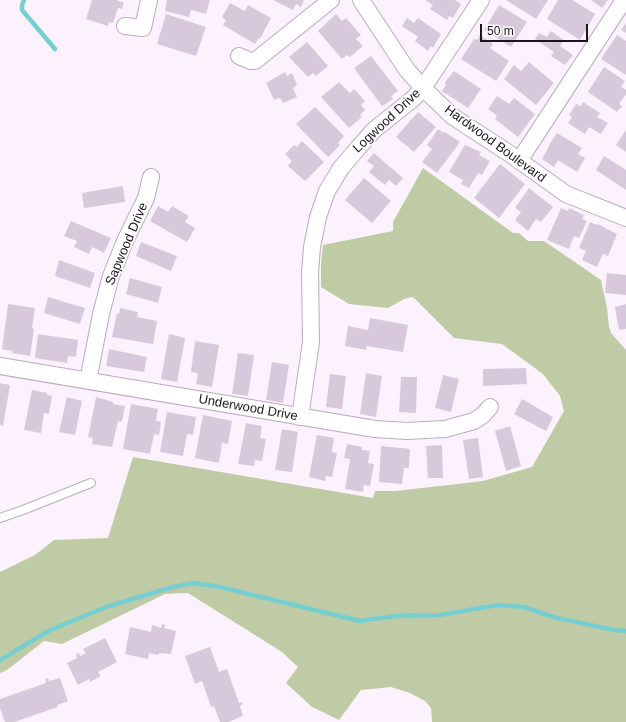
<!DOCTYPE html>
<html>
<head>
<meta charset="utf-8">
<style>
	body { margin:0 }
	#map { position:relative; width:626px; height:722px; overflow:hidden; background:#fbf2fd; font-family:Arial,sans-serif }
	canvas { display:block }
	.scale { position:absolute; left:480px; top:24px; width:108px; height:18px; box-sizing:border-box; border:2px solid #1b161c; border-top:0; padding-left:5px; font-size:12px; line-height:14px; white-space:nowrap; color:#1b161c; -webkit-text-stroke:3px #fff; paint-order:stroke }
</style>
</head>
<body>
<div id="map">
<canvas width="626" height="722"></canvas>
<div class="scale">50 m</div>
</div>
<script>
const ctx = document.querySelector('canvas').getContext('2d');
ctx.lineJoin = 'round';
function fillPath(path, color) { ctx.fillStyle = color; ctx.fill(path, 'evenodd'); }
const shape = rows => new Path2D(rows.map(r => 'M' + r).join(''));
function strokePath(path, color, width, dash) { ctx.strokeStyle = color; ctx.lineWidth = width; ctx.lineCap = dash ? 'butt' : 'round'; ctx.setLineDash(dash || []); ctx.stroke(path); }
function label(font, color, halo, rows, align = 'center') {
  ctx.font = font + ' Arial,sans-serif'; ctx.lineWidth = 3.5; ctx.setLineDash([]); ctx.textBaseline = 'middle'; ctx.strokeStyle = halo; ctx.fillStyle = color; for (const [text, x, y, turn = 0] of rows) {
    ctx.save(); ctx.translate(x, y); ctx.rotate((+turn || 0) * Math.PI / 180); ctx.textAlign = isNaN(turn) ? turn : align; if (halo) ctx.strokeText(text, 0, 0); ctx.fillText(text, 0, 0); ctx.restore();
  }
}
const green = shape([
	[423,168,513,233,519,233,528,241,544,241,601,280,607,308,609,326,611,333,626,350,626,722,432,722,431,708,425,701,410,693,391,687,361,690,339,720,312,707,286,683,298,667,282,652,188,593,165,594,62,644,44,641,7,670,0,673,0,572,35,555,54,540,108,538,133,457,373,498,375,491,396,491,483,481,532,467,564,411,560,396,543,374,502,344,454,338,414,298,412,297,404,299,388,308,349,304,321,287,321,263,323,245,393,231,393,222]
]);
const stream = shape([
	[24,0,22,5,22,10,55,49],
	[0,660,50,630,109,606,173,587,193,583,220,587,360,621,395,616,439,615,498,605,524,607,553,617,614,630,626,631]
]);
const building = shape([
	[92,0,116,0,124,3,122,9,118,8,113,23,109,22,108,26,86,19],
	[167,0,210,0,206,14,191,10,189,17,165,11],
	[273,0,304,0,301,7,296,4,293,10],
	[425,0,455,0,461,4,453,18,449,16,447,20,430,9,433,5],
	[506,0,548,0,536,19],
	[558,0,572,0,595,14,580,40,547,19],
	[591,0,608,0,602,8],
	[230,3,245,11,248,5,271,18,260,39,259,38,255,44,223,25,226,20,222,17],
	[499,5,527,22,511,47,484,30],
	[166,14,206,27,196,56,157,44],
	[336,14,342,21,346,18,361,35,356,39,363,46,350,57,347,55,342,59,318,31],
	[407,18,414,23,418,18,441,34,433,48,431,46,428,51,415,41,418,37,402,26],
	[626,23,626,33,621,30],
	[551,31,564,40,560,46,573,55,565,65,551,56,554,52,535,39,539,33,547,37],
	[480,35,493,44,490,48,509,61,496,81,461,59,474,39,477,40],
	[617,35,626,41,626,75,601,59],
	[307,42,328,66,316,76,313,73,308,77,289,57],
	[371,56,398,91,391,96,393,99,382,106,354,68],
	[529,62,554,83,536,105,504,79,514,65,521,71],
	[604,67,625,81,621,87,626,90,626,94,619,104,622,106,617,112,588,92],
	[454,71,481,89,468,108,442,91,446,85,445,82],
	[285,72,287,76,292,73,297,85,293,88,297,97,283,103,280,98,274,100,266,83],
	[339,82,350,93,354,89,365,101,361,105,365,110,360,115,362,117,349,128,321,97],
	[497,96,509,104,514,98,535,114,518,137,495,119,497,116,488,109],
	[583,102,600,113,597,117,608,123,601,134,589,127,585,134,568,123,572,117,569,115,576,104,581,106],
	[315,107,344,136,338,143,340,145,328,157,296,124],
	[418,112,436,127,414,152,396,137],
	[438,129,444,133,445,132,460,142,437,173,422,162,432,149,427,145],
	[626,130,626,152,616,145],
	[557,133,582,148,578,154,585,158,577,172,558,160,554,167,542,159,549,146,549,145],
	[302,141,324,162,305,181,288,166,292,161,285,154,294,145,297,147],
	[465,145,481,152,479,155,490,161,482,175,478,173,469,188,461,184,463,180,449,172],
	[374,153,403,178,396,186,389,180,385,185,369,172,374,166,367,161],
	[604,156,626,170,626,190,596,170],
	[500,164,525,184,499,218,474,198],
	[364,178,391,201,372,223,345,200],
	[123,186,125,202,84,208,82,193],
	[529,188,553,207,541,222,536,219,528,231,515,220,521,212,515,208],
	[158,206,168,212,172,206,189,216,185,222,195,228,187,242,150,221],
	[561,208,568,211,569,208,584,215,582,219,587,221,579,238,574,236,569,249,547,240],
	[71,221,111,238,104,253,92,247,89,254,74,247,77,241,64,236],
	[590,222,597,225,598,224,617,234,608,256,603,254,597,267,582,260,586,251,579,248],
	[141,242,177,256,171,271,136,256],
	[59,260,95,273,90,288,55,276],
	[607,273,626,275,626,295,605,293],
	[130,278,162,287,158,303,126,294],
	[48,297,85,308,80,324,44,313],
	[8,304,35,308,32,328,34,329,30,356,12,353,13,351,2,349],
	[626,304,626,329,619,330,615,307],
	[120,308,138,312,137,317,157,321,153,344,112,337,117,313,119,314],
	[370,318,408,325,403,352,367,346,366,350,345,346,348,326,368,330],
	[38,334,78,340,76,357,68,356,67,363,35,358],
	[169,334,185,338,177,382,161,379],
	[195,341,219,345,212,387,196,384,198,373,191,372],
	[109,349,147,357,144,372,106,366],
	[238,353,254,355,248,396,232,394],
	[272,362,289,365,283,403,266,400],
	[526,368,527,384,483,386,483,369],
	[366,373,382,376,376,417,360,414],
	[330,374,346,376,342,409,326,407],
	[443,375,459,379,451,412,435,408],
	[401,377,417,377,416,413,399,412],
	[0,383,10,385,3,426,0,425],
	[32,390,47,393,47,395,52,396,49,414,44,413,41,433,24,430],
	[67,397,82,401,75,435,59,432],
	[96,397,113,402,113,404,125,406,122,422,118,421,112,447,92,444,93,438,88,437],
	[522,399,553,417,546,431,514,414],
	[131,404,158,409,156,421,161,422,159,435,154,434,150,454,123,449],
	[167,412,196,417,193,435,187,434,183,456,160,452],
	[203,415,232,421,228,444,222,443,219,463,195,458],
	[246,423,262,426,260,438,266,439,262,461,255,460,254,466,238,464],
	[510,426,521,466,506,471,495,431],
	[282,429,298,432,292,472,275,470],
	[317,435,334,438,332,452,337,453,332,477,326,476,325,481,309,477],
	[478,438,483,477,469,479,463,440],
	[347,444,362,447,362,450,370,451,368,463,374,464,370,486,364,485,363,492,345,489,350,459,344,458],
	[442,445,443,478,428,478,426,446],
	[381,446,410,449,409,468,404,468,402,484,379,482],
	[162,624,165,625,164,628,176,631,171,654,159,653,159,655,149,653,148,659,125,654,130,627,151,632,152,625,161,628],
	[105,638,117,662,98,672,101,676,90,682,89,679,78,685,67,663,77,658,76,654,79,653,80,656,86,653,83,649],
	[210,647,219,672,227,669,239,703,242,702,243,704,240,706,243,716,228,722,220,722,214,706,211,707,202,681,195,684,185,656],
	[48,678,49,681,60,678,68,701,57,705,58,707,14,722,5,722,0,708,0,699,46,683,45,679]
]);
const service = shape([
	[0,518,23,510,91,483]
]);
const minor = shape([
	[361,0,407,70,423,88,452,116,510,154,566,194,626,218],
	[125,26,143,28,149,0],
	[239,56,250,61,255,61,331,0],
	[519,161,624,0],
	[0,366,375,429,407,431,445,429,474,421,483,415,490,407],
	[88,381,101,314,111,276,125,241,146,198,151,177],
	[300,417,311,342,310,273,312,247,318,217,327,191,341,168,358,148,374,130,414,98,423,88,481,0]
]);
const streetNames = [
	["Logwood Drive",387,121,-43],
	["Hardwood Boulevard",495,144,36],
	["Sapwood Drive",127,244,-67],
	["Underwood Drive",248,408,10]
];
fillPath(green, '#bfcba5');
strokePath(stream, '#77ced1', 4.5);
fillPath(building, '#d7c9db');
strokePath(service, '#baacbe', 10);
strokePath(minor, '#baacbe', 18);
strokePath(service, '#fff', 8);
strokePath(minor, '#fff', 16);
label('13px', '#1b161c', '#fff', streetNames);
</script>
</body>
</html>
